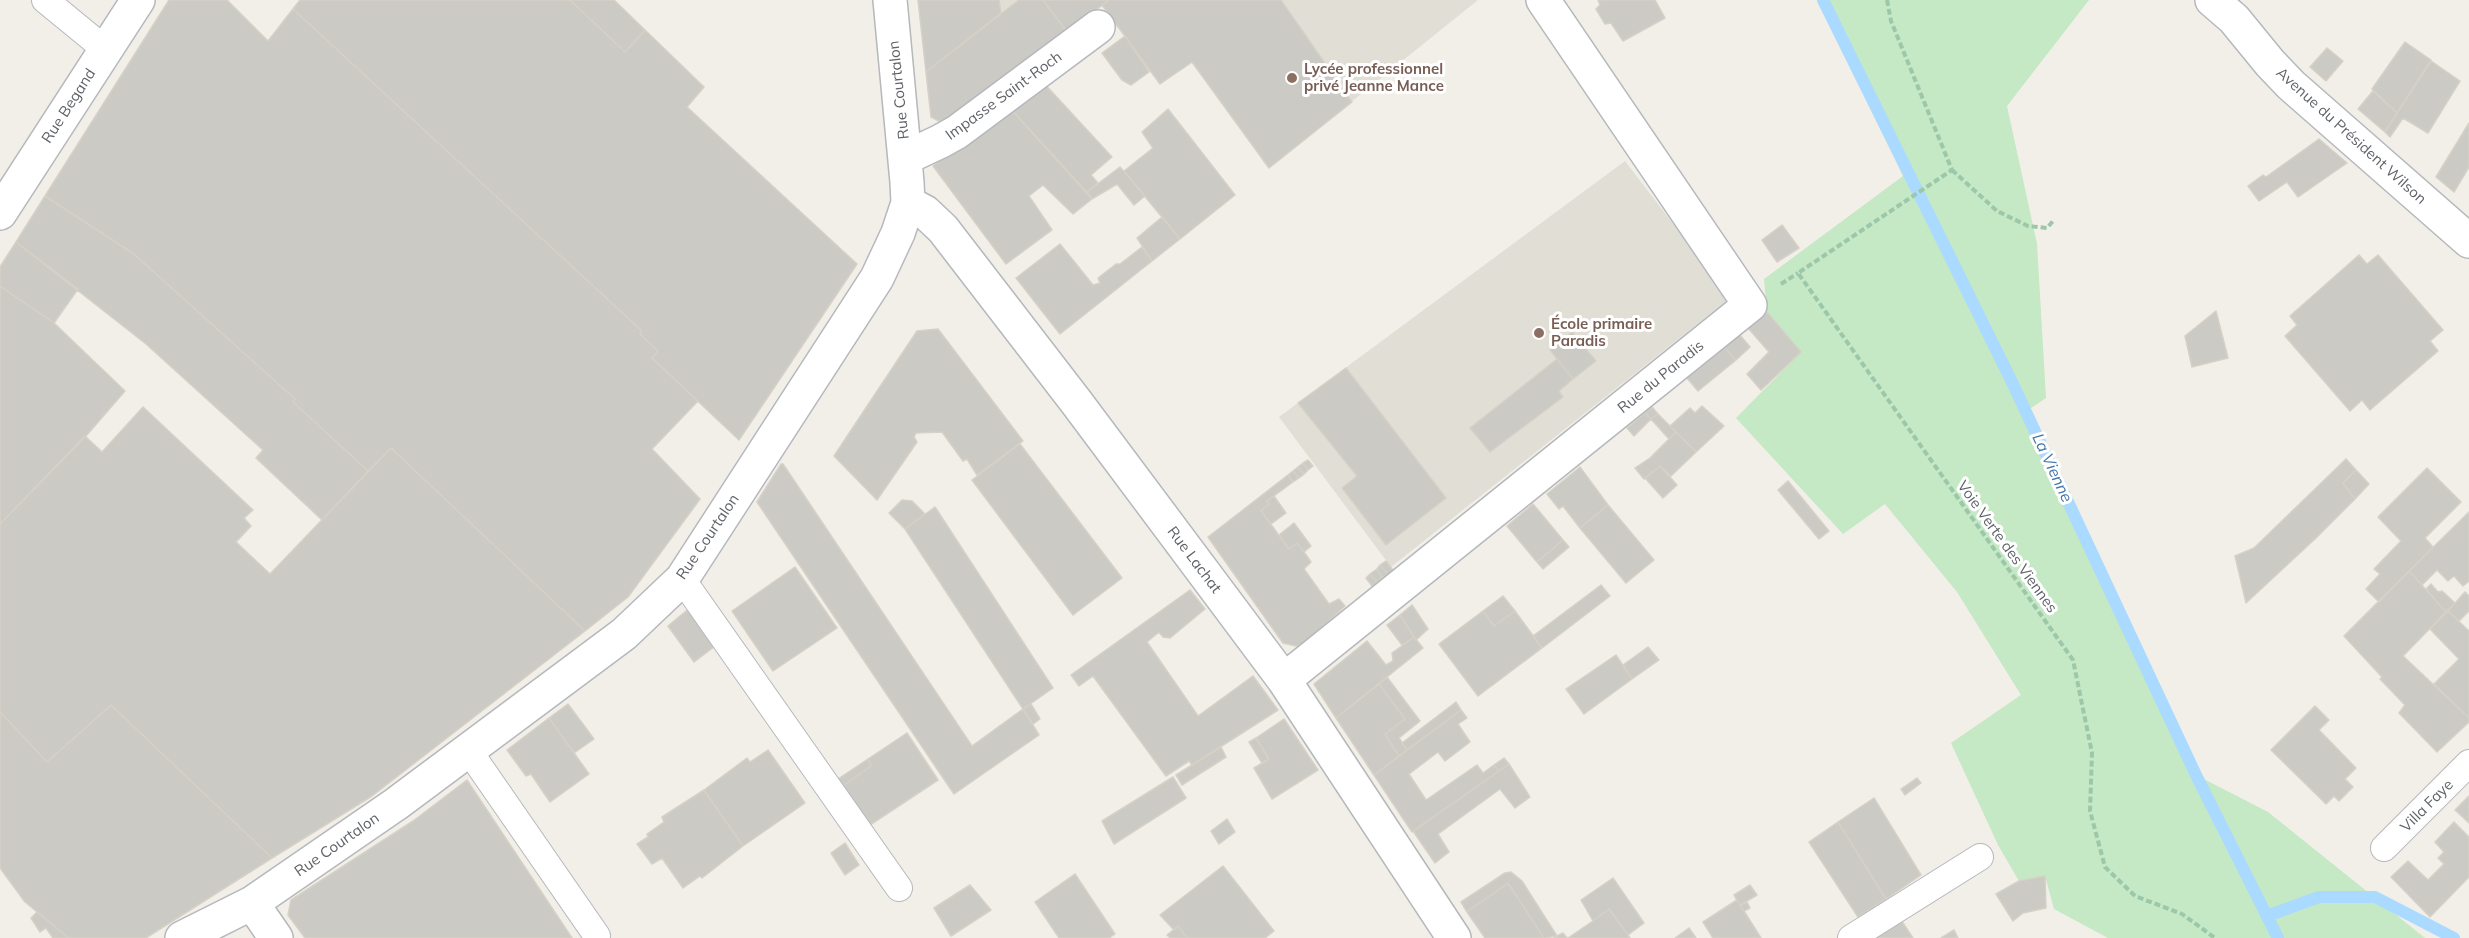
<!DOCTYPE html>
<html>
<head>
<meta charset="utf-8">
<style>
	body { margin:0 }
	canvas { display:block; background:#f1efe8 }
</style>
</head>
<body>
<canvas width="2469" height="938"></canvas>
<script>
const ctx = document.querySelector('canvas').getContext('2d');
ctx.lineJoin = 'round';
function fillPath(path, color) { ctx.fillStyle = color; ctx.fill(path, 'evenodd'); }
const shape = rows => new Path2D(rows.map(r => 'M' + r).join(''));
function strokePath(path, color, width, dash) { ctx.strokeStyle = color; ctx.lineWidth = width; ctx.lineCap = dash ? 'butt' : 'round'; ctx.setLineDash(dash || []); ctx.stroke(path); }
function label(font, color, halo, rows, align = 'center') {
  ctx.font = font + ' Mulish,sans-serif'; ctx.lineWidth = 6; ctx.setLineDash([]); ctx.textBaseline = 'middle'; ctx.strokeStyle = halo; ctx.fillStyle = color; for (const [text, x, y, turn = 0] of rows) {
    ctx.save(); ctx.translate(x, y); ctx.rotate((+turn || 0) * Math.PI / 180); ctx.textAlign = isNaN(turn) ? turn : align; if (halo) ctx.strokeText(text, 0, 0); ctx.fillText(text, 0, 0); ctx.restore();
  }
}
const education = shape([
	[918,0,1478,0,1269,168,1192,63,1160,84,1102,5,945,124,931,117],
	[1625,161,1730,298,1391,567,1279,417]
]);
const green = shape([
	[1818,0,2089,0,2007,106,2037,244,2046,398,2022,414,2196,775,2268,812,2425,938,2108,938,2054,909,2045,876,2019,881,1998,845,1951,743,2021,695,1957,592,1885,504,1843,534,1736,418,1801,352,1767,312,1764,279,1903,176]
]);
const stream = shape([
	[1823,0,2011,380,2196,775,2278,938],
	[2267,916,2319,897,2375,897,2454,938]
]);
const building = shape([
	[169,0,227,0,268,41,293,9,642,331,640,334,658,351,652,358,698,401,652,449,700,499,628,597,585,631,391,448,368,471,293,402,295,399,134,254,45,196,169,0],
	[300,0,570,0,625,52,645,30,704,87,687,107,857,264,739,440,652,358,658,351,640,334,642,331,293,9,300,0],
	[570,0,614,0,645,30,625,52,570,0],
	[918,0,999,0,1001,13,926,72,918,0],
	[1019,0,1043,0,1067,32,945,124,931,117,926,72,1019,0],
	[1043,0,1109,0,1067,32,1043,0],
	[1109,0,1281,0,1352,102,1269,168,1192,62,1160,84,1102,5,1109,0],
	[1598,0,1655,0,1665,18,1623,41,1611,23,1605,24,1596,9,1600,5,1598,0],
	[1125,36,1149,72,1131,85,1122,80,1102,53,1125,36],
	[2405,42,2431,60,2397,113,2372,89,2405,42],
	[2327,48,2343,61,2326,81,2310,67,2327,48],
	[2431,61,2460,81,2428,133,2403,118,2390,137,2385,132,2431,61],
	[1041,80,1112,157,1091,175,1098,183,1087,192,1008,106,1041,80],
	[2373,91,2397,113,2385,132,2358,109,2373,91],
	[1008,106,1092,199,1073,214,1043,185,1029,196,1052,230,1006,264,933,166,988,126,1008,106],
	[1168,109,1235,195,1180,239,1124,171,1153,148,1142,132,1168,109],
	[2469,123,2469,167,2454,192,2436,177,2469,123],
	[2319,139,2347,163,2298,197,2287,182,2259,201,2248,186,2263,175,2266,177,2319,139],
	[1120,167,1145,196,1134,205,1117,184,1092,199,1087,192,1120,167],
	[45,196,134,254,295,399,293,402,368,471,322,520,256,458,263,450,146,344,16,242,45,196],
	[1162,217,1180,239,1152,261,1137,238,1162,217],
	[1782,225,1799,248,1777,262,1762,240,1782,225],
	[16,242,78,289,54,323,0,286,0,267,16,242],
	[1060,244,1093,285,1100,283,1098,278,1116,264,1120,264,1142,247,1152,261,1060,334,1016,278,1060,244],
	[2359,255,2367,264,2378,255,2443,330,2430,341,2438,351,2370,410,2362,400,2350,411,2285,336,2297,325,2290,316,2359,255],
	[0,286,54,323,125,391,86,436,0,524,0,286],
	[2216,311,2228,358,2192,367,2185,336,2216,311],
	[1767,312,1801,352,1761,390,1747,374,1769,352,1748,328,1767,312],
	[938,329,1023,441,977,475,967,459,963,461,942,432,916,433,914,437,917,442,877,500,834,456,917,331,938,329],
	[1572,332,1596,361,1573,379,1550,350,1572,332],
	[1740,335,1750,347,1736,360,1725,348,1740,335],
	[1725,348,1736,360,1698,391,1687,378,1725,348],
	[1557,359,1573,379,1559,391,1563,397,1490,452,1470,428,1557,359],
	[1346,368,1446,498,1386,545,1342,488,1357,476,1298,403,1346,368],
	[1702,406,1724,426,1696,452,1670,426,1690,408,1695,413,1702,406],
	[143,407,253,510,244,518,251,526,236,542,270,574,391,448,585,631,372,796,272,858,111,705,47,762,0,712,0,524,85,436,102,452,143,407],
	[1652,407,1658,414,1651,419,1645,413,1652,407],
	[1645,413,1651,419,1634,436,1627,428,1645,413],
	[1658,414,1676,432,1669,439,1651,419,1658,414],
	[1676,432,1696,452,1671,476,1660,466,1644,479,1635,468,1650,458,1676,432],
	[1020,444,1122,578,1073,615,972,480,1020,444],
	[2346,459,2356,470,2343,483,2355,499,2316,538,2246,603,2235,556,2254,548,2346,459],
	[1308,460,1313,466,1308,470,1303,463,1308,460],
	[1303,463,1308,470,1304,474,1298,467,1303,463],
	[781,464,783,464,972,746,1023,709,1039,735,954,794,757,502,781,464],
	[1660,466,1677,485,1663,498,1645,478,1660,466],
	[1298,467,1304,474,1299,478,1293,471,1298,467],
	[1580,467,1608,505,1580,528,1563,506,1559,509,1547,494,1580,467],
	[2427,468,2461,502,2425,538,2433,547,2379,602,2366,589,2380,574,2374,569,2401,541,2378,517,2427,468],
	[2356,470,2369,484,2355,499,2343,483,2356,470],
	[1293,471,1299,478,1293,482,1288,475,1293,471],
	[1288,475,1293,482,1267,501,1269,504,1261,511,1289,549,1297,543,1304,552,1311,562,1304,569,1329,604,1339,599,1345,606,1303,644,1296,646,1283,643,1208,537,1288,475],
	[1788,481,1829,531,1819,539,1778,490,1788,481],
	[1274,496,1286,513,1271,524,1261,511,1269,504,1267,501,1274,496],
	[902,500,912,501,925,514,905,529,889,513,902,500],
	[1533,504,1563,540,1537,562,1507,526,1533,504],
	[1608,505,1654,560,1626,583,1580,528,1608,505],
	[935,507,1053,688,1023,709,905,529,935,507],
	[2469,512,2469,581,2463,586,2454,576,2448,581,2437,570,2422,585,2409,571,2469,512],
	[1294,523,1311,546,1304,552,1297,543,1289,549,1279,535,1294,523],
	[1563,540,1569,547,1543,569,1537,562,1563,540],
	[1386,561,1393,570,1388,574,1380,565,1386,561],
	[1380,565,1388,574,1382,578,1377,569,1380,565],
	[795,567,837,628,773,671,732,611,795,567],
	[1377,569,1382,578,1377,582,1370,574,1377,569],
	[2409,571,2446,612,2403,656,2469,718,2469,722,2437,752,2399,713,2405,705,2380,679,2382,677,2344,636,2409,571],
	[1370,574,1377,582,1372,586,1366,578,1370,574],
	[2431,584,2438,592,2442,591,2455,603,2446,612,2426,589,2431,584],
	[1601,585,1610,596,1542,648,1533,636,1601,585],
	[1190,590,1205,609,1170,638,1163,637,1159,632,1147,642,1198,716,1253,676,1278,710,1192,765,1189,761,1166,776,1093,676,1079,686,1071,675,1190,590],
	[2465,592,2469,596,2469,611,2459,621,2448,611,2465,592],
	[1503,596,1515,611,1494,626,1483,611,1503,596],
	[1412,605,1428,629,1416,640,1400,615,1412,605],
	[686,611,689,611,714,647,694,662,668,626,686,611],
	[1483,611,1494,626,1515,611,1542,648,1478,696,1439,644,1483,611],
	[2448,611,2469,631,2469,718,2434,684,2459,659,2430,629,2448,611],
	[1400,615,1414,637,1402,645,1387,625,1400,615],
	[1414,637,1423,648,1336,718,1314,684,1367,641,1386,665,1393,661,1392,653,1414,637],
	[1648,647,1659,660,1632,679,1623,665,1648,647],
	[1616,655,1632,679,1584,714,1566,689,1616,655],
	[1387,677,1420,721,1399,738,1407,750,1399,756,1385,734,1405,719,1379,684,1387,677],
	[1379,684,1405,719,1385,734,1399,756,1374,775,1336,718,1379,684],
	[1456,702,1461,710,1407,750,1402,743,1456,702],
	[568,704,594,739,574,753,549,718,568,704],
	[1031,704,1040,719,1033,724,1023,709,1031,704],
	[111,705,272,858,146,938,69,938,25,902,0,868,0,712,47,762,111,705],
	[2315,706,2329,720,2319,730,2356,768,2345,779,2353,787,2339,801,2334,796,2326,804,2271,750,2315,706],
	[1461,710,1467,718,1458,724,1470,742,1445,761,1438,752,1409,774,1426,800,1477,765,1483,773,1494,765,1499,771,1412,832,1374,775,1461,710],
	[549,718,589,774,550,802,531,774,526,776,507,750,549,718],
	[1284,719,1318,770,1272,799,1254,768,1269,759,1256,738,1284,719],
	[907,733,938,780,870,825,843,786,871,766,868,759,907,733],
	[1256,738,1269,759,1262,763,1249,742,1256,738],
	[1221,747,1226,757,1182,785,1176,775,1221,747],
	[768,750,805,803,743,846,704,790,747,758,750,762,768,750],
	[1504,758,1509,764,1499,771,1494,765,1504,758],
	[868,759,871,766,843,786,838,779,868,759],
	[1509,764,1530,797,1515,808,1500,789,1438,834,1449,852,1435,863,1413,831,1509,764],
	[1173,777,1186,798,1114,844,1102,821,1173,777],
	[1917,778,1921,783,1905,795,1901,789,1917,778],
	[467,780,572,938,305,938,288,915,291,900,413,821,467,780],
	[704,790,743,846,702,878,700,876,683,888,662,858,652,864,637,844,648,837,647,834,664,822,662,817,704,790],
	[2469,796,2469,823,2455,810,2469,796],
	[1874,798,1921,875,1886,899,1838,822,1874,798],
	[1227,819,1235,832,1219,844,1211,831,1227,819],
	[1838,822,1886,899,1858,917,1809,842,1838,822],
	[2454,822,2469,837,2469,877,2430,917,2391,877,2408,861,2428,880,2444,864,2438,858,2444,852,2435,842,2454,822],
	[845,843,859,865,845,875,831,853,845,843],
	[1223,866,1274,931,1265,938,1187,938,1178,926,1174,930,1160,915,1223,866],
	[1511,872,1522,881,1557,936,1544,938,1508,883,1467,912,1461,902,1505,873,1511,872],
	[1075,874,1115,934,1109,938,1059,938,1035,902,1075,874],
	[2045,876,2046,908,2023,913,2013,921,1996,894,2019,881,2045,876],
	[1613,878,1644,923,1628,935,1609,909,1593,921,1581,900,1613,878],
	[1508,883,1544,938,1485,938,1467,912,1508,883],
	[970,885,991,910,951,936,934,908,970,885],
	[1750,885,1757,895,1740,905,1734,895,1750,885],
	[1737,900,1744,911,1761,938,1713,938,1703,922,1737,900],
	[1747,902,1750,908,1744,911,1740,905,1747,902],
	[1609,909,1630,938,1568,938,1593,921,1609,909],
	[37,912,69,938,53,938,46,928,40,932,31,918,37,912],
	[1899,917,1913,938,1876,938,1873,934,1899,917],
	[1178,926,1187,938,1170,938,1167,935,1178,926],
	[1689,928,1696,938,1675,938,1689,928],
	[1954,930,1958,938,1941,938,1954,930],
	[1563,933,1567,938,1554,938,1557,936,1563,933]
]);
const path = shape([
	[1887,0,1891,21,1952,170,1798,273,2073,660,2092,753,2090,811,2105,867,2135,896,2182,914,2215,938],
	[1952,170,1997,211,2028,226,2047,228,2053,221],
	[1781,284,1798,273]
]);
const service = shape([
	[45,0,106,50],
	[682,579,899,888],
	[469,751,597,936],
	[2384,848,2469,763],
	[1851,938,1980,857]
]);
const minor = shape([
	[905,158,941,141,957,132,1098,27],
	[908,203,925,212,943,229,1077,403,1284,680,1454,938],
	[0,213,138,0],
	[1284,680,1750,305,1543,0],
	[252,903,276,938],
	[182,938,252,903,396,804,624,634,682,579,877,278,898,233,908,203,907,182,890,0]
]);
const tertiary = shape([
	[2212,0,2234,19,2270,63,2291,85,2469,241]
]);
const markers = [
	[1292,78,6,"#8d6e63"],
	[1539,333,6,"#8d6e63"]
];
const educationNames = [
	["Lycée professionnel",1304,69],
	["privé Jeanne Mance",1304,86],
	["École primaire",1551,324],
	["Paradis",1551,341]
];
const streetNames = [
	["Rue Courtalon",899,90,-96],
	["Impasse Saint-Roch",1004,96,-36],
	["Rue Begand",69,106,-57],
	["Avenue du Président Wilson",2351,136,42],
	["Rue du Paradis",1661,377,-39],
	["Rue Courtalon",708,537,-56],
	["Voie Verte des Viennes",2007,547,54],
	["Rue Lachat",1194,560,53],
	["Villa Faye",2427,806,-45],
	["Rue Courtalon",337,845,-35]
];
const waterNames = [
	["La Vienne",2052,468,65]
];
fillPath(education, '#e1ded6');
fillPath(green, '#c5e8c5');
strokePath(stream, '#aadaff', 12);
fillPath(building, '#cccac5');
strokePath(building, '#d6d1c6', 1.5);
strokePath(service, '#b5b8bc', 28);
strokePath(minor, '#b5b8bc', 36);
strokePath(tertiary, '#b5b8bc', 36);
strokePath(path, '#9cc7a9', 4, [6, 3]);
strokePath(service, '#fff', 26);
strokePath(minor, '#fff', 33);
strokePath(tertiary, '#fff', 33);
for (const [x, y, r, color] of markers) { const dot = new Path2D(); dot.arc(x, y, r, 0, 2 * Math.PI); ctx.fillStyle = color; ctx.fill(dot); strokePath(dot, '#fff', 2); }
label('bold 15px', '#785e54', '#fff', educationNames, 'left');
label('15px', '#5f6368', '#fff', streetNames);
label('italic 16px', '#4174aa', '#fff', waterNames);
</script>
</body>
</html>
